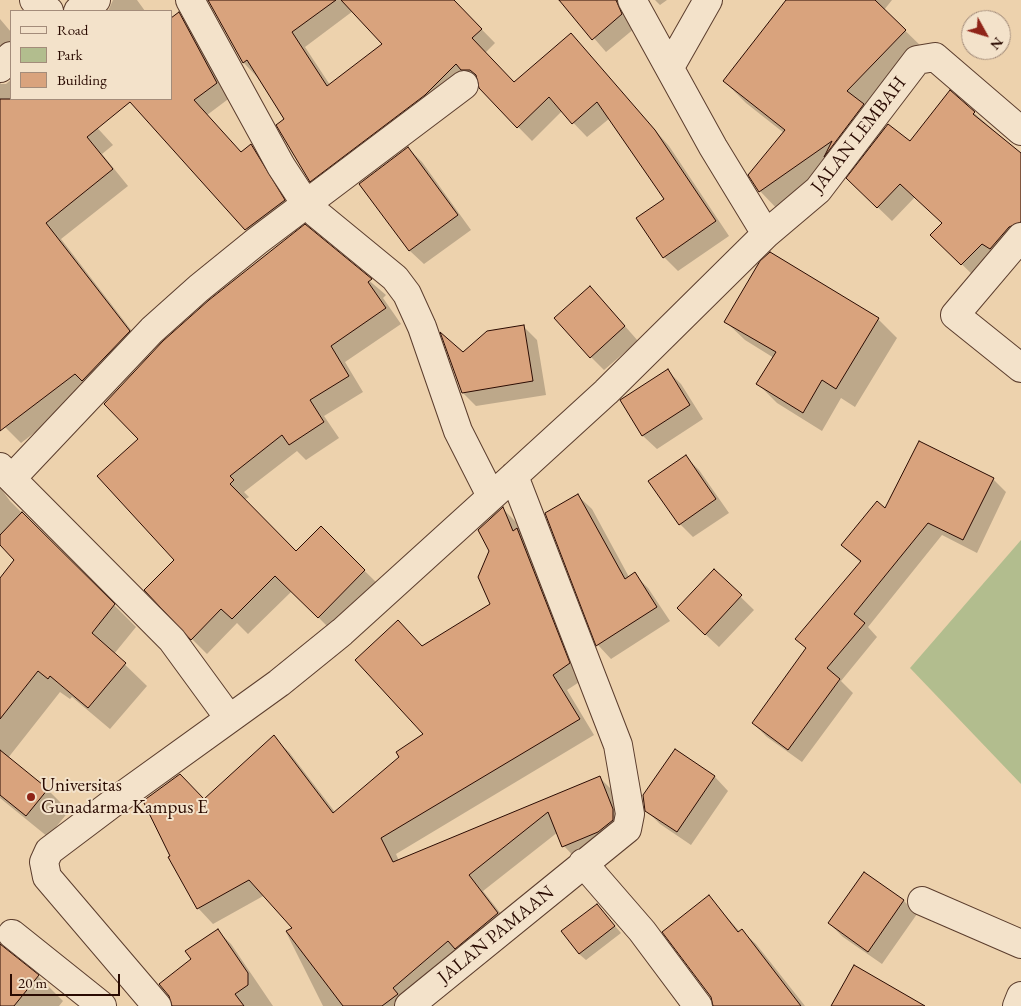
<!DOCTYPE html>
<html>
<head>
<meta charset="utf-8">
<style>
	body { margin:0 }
	#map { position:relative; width:1021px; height:1006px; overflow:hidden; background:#edd2ad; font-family:"EB Garamond",serif }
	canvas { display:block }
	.legend { position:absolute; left:10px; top:10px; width:162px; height:90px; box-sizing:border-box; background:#f3e2ca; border:1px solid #a38c7a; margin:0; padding:6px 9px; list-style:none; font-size:15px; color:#2a0b02 }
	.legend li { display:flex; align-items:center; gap:10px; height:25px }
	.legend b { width:25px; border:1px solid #a38c7a }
	.north { position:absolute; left:961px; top:10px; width:50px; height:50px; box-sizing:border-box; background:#f3e2ca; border:1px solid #a38c7a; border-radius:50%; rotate:129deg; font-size:14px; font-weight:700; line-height:20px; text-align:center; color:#2a0b02 }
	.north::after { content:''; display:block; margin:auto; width:18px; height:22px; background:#8f2418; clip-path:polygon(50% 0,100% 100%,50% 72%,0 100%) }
	.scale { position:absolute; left:10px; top:974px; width:110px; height:22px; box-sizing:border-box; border:2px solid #2a0b02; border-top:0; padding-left:6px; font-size:15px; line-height:18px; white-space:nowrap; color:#2a0b02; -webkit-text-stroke:4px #f3e2ca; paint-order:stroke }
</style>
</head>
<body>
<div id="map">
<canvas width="1021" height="1006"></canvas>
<ul class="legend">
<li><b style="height:6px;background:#f3e2ca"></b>Road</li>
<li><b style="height:14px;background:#b2bd8e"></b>Park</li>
<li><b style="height:14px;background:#d9a37d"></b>Building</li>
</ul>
<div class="north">N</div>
<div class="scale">20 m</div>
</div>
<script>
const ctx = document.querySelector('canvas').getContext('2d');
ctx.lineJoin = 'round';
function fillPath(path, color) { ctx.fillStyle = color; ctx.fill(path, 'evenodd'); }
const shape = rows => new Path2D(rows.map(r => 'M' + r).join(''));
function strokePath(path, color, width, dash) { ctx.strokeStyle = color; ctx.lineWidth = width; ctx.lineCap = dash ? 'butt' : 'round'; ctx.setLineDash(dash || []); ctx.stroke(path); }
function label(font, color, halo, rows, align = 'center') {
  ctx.font = font + ' "EB Garamond",serif'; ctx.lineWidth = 4; ctx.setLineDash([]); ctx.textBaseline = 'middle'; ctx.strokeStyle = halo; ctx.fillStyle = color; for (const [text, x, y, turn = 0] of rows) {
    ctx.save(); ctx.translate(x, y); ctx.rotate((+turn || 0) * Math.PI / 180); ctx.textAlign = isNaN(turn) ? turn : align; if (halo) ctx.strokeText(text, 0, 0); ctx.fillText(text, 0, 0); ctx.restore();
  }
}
const green = shape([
	[1021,540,1021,784,910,668]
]);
const shadow = shape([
	[113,0,137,0,145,11,108,11],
	[211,0,453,0,495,43,485,53,514,83,570,34,669,146,729,236,678,271,664,257,666,200,610,118,587,137,562,111,532,141,480,88,479,84,476,83,325,195,311,181,286,119,257,77,244,63],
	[353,11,384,44,330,85,305,47],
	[561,0,638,0,635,28,606,52],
	[655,0,667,0,660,5],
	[788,0,892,0,884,10,927,52,870,112,886,128,910,143,974,113,1021,154,1021,243,976,278,946,249,943,224,915,197,892,221,841,172,781,213,760,191,784,133,746,103,724,81],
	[179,14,193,28,231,97,207,115,241,153,251,146,265,159,298,215,260,243,166,140,135,99,171,99],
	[0,19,11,32,11,67,0,82,1,84,6,84,11,80,11,99,71,99,113,145,102,154,128,186,61,239,145,348,21,443,0,422],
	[408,148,422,162,471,230,424,264,410,251,361,184],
	[305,226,386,295,383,298,401,324,345,362,363,392,324,416,339,438,306,460,297,451,244,492,249,497,244,500,296,553,321,528,380,586,334,633,292,591,248,634,237,623,207,654,192,639,176,560,139,439],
	[603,301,638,341,604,370,591,357],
	[878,319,897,338,855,407,841,398,822,431,777,403,758,384,774,358,745,340,726,322],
	[523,326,537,340,546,395,476,406,463,393],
	[667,370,681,384,703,419,657,449,643,436,622,401],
	[686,457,699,470,729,513,693,537,680,524],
	[993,479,1006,492,977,553,942,535,868,627,877,637,841,681,853,693,802,762,767,737,753,723,807,649,861,563,843,545,886,510],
	[0,487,10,501,136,627,114,654,147,686,110,729,72,697,70,699,60,692,8,758,47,789,69,811,48,837,0,798,0,580,16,560,0,543],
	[578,496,592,509,629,577,634,574,648,588,670,621,611,659,598,645,546,513],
	[503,509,518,524,584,679,567,690,594,735,396,854,399,861,600,778,615,793,628,826,579,862,564,846,558,832,483,891,513,929,409,1006,323,1006,286,932,294,928,265,895,213,924,198,908,204,800,273,737,289,752,335,812,401,757,424,735,423,647,491,604,491,551],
	[714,571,754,610,719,647,692,622],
	[676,750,715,777,728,791,691,845,660,824,646,810],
	[864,873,904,901,917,914,882,964,843,937,829,923],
	[709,897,740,932,742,931,756,944,805,1006,714,1006],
	[597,905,621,933,586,960,579,954],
	[218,931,231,944,273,1006,173,1006,193,959],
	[0,946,38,976,63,1001,59,1006,0,1006]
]);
const building = shape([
	[208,0,336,0,292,32,327,86,382,44,341,0,454,0,482,29,472,38,514,82,571,33,655,130,716,221,663,258,636,218,664,199,597,102,572,124,549,97,517,128,479,88,476,75,470,70,461,70,456,64,425,95,310,182,276,125,284,119,247,60,243,63,208,0],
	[559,0,616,0,622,14,592,40,559,0],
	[786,0,875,0,906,30,847,91,864,104,824,157,832,141,759,192,748,175,785,130,723,81,786,0],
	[179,12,217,83,194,100,241,152,251,144,285,200,245,230,130,102,87,137,113,169,46,223,130,331,82,381,75,374,0,431,0,99,171,99,171,18,179,12],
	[950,90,975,112,973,114,1021,153,1021,222,1009,227,990,249,982,244,961,265,930,235,942,223,900,184,877,208,846,178,888,124,910,141,950,90],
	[408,147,458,215,409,251,359,184,408,147],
	[305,224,372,279,368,282,386,308,331,346,349,376,310,400,324,422,289,445,282,435,230,476,234,480,230,484,296,551,321,526,365,570,318,618,275,576,232,619,221,609,191,640,144,590,174,560,97,476,138,439,104,404,163,341,209,300,305,224],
	[770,252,879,318,836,389,822,380,803,413,756,384,776,352,724,322,760,261,770,252],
	[590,286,625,326,590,358,554,318,590,286],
	[524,325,533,381,462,393,440,332,463,352,487,331,524,325],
	[668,369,690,405,642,436,620,400,668,369],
	[919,441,994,478,963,540,928,523,854,614,865,623,827,668,840,679,788,750,752,723,806,648,795,639,861,561,841,545,877,501,885,508,919,441],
	[686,455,716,499,679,525,648,481,686,455],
	[578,494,625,579,635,572,657,607,596,646,545,513,578,494],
	[503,507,513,531,517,528,570,663,553,675,580,719,381,838,393,862,600,776,613,809,613,820,598,832,562,847,548,812,469,875,498,913,455,949,448,941,393,988,398,994,382,1006,343,1006,286,931,292,928,249,880,197,909,168,857,170,856,143,801,180,774,204,799,274,735,333,813,399,757,396,752,423,734,355,660,398,620,422,646,490,604,478,577,489,551,478,530,503,507],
	[22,512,115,604,92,633,126,663,88,708,50,676,48,679,38,671,0,719,0,578,14,560,0,545,0,535,22,512],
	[714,569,742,595,705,635,677,608,714,569],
	[675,749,715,776,677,832,645,811,643,795,675,749],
	[0,750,48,789,26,816,0,795,0,750],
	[864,872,904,900,868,952,828,923,864,872],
	[709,895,738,932,742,929,801,1006,713,1006,711,997,662,932,709,895],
	[597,904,615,926,579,954,561,931,597,904],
	[218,929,248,973,248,985,235,994,244,1006,172,1006,169,996,159,984,191,959,185,951,218,929],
	[0,944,39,975,14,1006,0,1006,0,944],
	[854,965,925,1006,831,1006,854,965]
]);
const minor = shape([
	[34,0,49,11],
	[190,0,281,166,298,192,317,214,395,278,407,294,422,327,458,431,491,496],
	[632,0,713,147,766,234],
	[78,11,96,0],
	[670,67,708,0],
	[0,68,11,56],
	[1021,237,955,315,1021,368],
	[0,467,172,640,229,718],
	[12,478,152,330,199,288,257,241,464,85],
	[583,863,642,931,698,1006],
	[922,901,1021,944],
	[12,934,102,1006],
	[157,1006,47,877,44,862,49,851,118,799,279,683,342,632,514,476,606,392,766,234,818,190,917,60,935,57,1021,131],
	[409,1006,627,829,630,814,618,745,514,476],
	[1017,1006,1021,996]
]);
const markers = [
	[31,797,5,"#8f2418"]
];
const streetNames = [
	["JALAN LEMBAH",859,135,-52],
	["JALAN PAMAAN",496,935,-39]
];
const poiNames = [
	["Universitas",41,786],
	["Gunadarma Kampus E",41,808]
];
fillPath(green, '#b2bd8e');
fillPath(shadow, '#0003');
fillPath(building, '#d9a37d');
strokePath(building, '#2a0b02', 1);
strokePath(minor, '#5b3d2d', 30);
strokePath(minor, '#f3e2ca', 28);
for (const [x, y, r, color] of markers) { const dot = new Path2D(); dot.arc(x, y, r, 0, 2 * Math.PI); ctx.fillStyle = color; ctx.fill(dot); strokePath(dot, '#f3e2ca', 2); }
label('19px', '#2a0b02', '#f3e2ca', streetNames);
label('19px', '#2a0b02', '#f3e2ca', poiNames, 'left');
</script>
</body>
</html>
